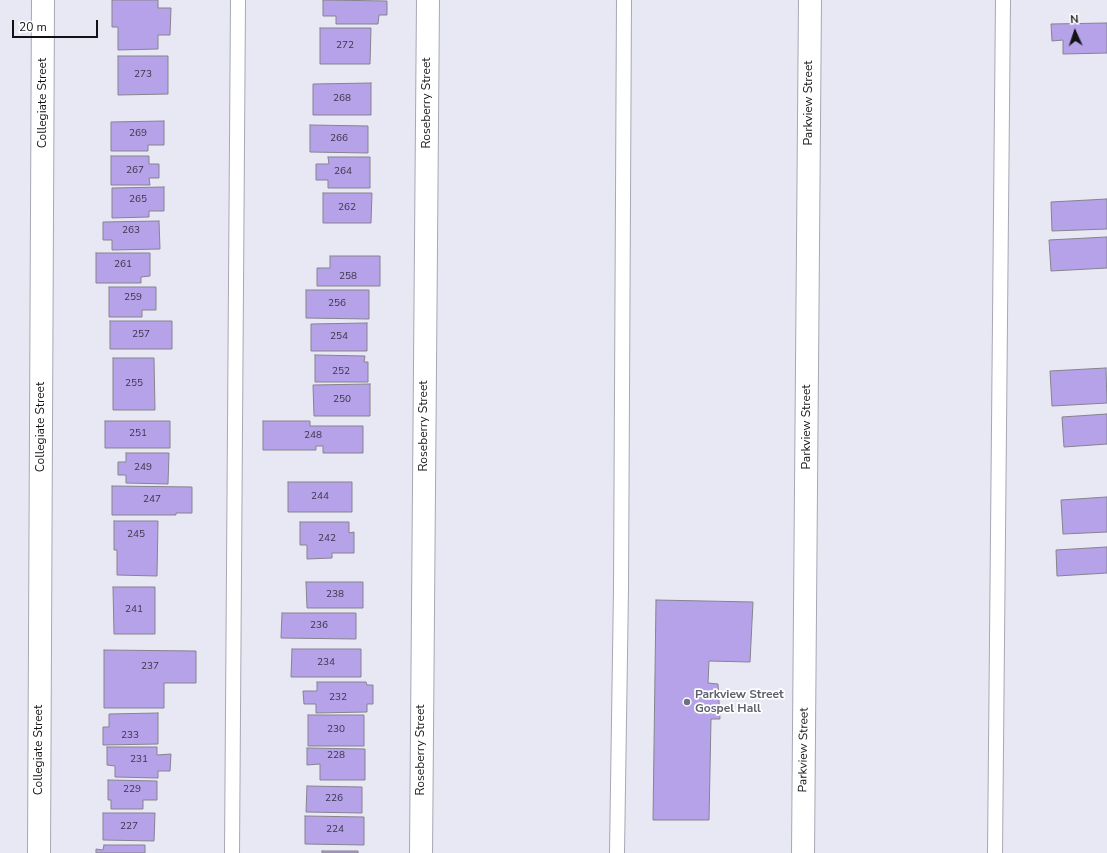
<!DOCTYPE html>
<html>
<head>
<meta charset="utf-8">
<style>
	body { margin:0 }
	#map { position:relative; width:1107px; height:853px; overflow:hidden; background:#e7e8f4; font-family:"Nunito Sans",sans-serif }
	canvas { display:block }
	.north { position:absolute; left:1055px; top:12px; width:40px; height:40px; -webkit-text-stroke:3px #fff; paint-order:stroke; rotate:357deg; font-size:11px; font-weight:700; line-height:16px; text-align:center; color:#121216 }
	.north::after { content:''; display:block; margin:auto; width:14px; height:18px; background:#121216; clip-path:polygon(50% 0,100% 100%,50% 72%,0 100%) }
	.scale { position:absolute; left:12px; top:20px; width:86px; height:18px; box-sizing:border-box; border:2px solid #121216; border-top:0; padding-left:5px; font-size:12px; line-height:14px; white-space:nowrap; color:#121216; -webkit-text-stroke:3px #fff; paint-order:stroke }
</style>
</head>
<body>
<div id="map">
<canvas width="1107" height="853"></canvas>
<div class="north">N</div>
<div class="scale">20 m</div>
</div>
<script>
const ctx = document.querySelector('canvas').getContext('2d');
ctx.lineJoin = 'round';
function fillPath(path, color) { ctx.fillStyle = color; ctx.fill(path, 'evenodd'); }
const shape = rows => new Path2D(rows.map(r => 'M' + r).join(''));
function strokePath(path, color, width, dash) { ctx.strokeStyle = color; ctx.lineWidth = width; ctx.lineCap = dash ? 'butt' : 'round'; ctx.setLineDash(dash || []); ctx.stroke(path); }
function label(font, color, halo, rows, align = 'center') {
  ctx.font = font + ' "Nunito Sans",sans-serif'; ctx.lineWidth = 3.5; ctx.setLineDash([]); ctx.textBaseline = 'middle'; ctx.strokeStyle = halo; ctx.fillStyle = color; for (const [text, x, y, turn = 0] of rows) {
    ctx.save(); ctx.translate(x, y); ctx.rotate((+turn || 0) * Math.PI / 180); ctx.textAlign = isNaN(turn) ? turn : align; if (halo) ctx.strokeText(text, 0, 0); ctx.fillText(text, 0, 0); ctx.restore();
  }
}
const building = shape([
	[112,0,158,0,158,8,171,8,170,35,158,35,158,49,118,50,118,27,112,27,112,0],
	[323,0,387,1,387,15,379,15,378,24,336,24,336,16,323,16,323,0],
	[1107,23,1107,53,1063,54,1063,40,1052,41,1051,24,1107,23],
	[320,28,371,28,370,64,320,64,320,28],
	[118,56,168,56,168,94,118,95,118,56],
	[371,83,371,115,313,115,313,84,371,83],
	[164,121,164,145,148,145,148,151,111,151,111,122,164,121],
	[310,125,368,126,368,153,310,152,310,125],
	[111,156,149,156,149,164,159,164,159,178,149,178,150,185,111,185,111,156],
	[328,157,370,157,370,188,328,188,328,180,316,180,316,164,329,164,328,157],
	[164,187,164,211,149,211,149,217,112,218,112,188,164,187],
	[323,193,372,193,371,223,323,223,323,193],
	[1107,199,1107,229,1052,231,1051,202,1107,199],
	[159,221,160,249,112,250,112,240,103,240,103,222,159,221],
	[1107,237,1107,268,1051,271,1049,240,1107,237],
	[96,253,150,253,150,276,141,277,141,283,96,283,96,253],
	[330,256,380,256,380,286,317,286,317,268,330,268,330,256],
	[109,287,156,287,156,310,142,310,142,317,109,317,109,287],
	[306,290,369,290,369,319,306,318,306,290],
	[110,321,172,321,172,349,110,349,110,321],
	[367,323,367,351,311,351,311,324,367,323],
	[315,355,365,356,364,362,368,362,368,382,315,382,315,355],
	[113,358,154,358,155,410,113,410,113,358],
	[1106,368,1107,403,1052,406,1050,371,1106,368],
	[370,384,370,416,314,416,313,385,370,384],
	[1107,414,1107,444,1064,447,1062,417,1107,414],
	[105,421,170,421,170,448,105,448,105,421],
	[263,421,310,421,310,426,363,426,363,453,323,453,323,446,316,446,316,450,263,450,263,421],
	[126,453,169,453,168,484,126,483,126,475,118,475,118,462,126,462,126,453],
	[288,482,352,482,352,512,288,512,288,482],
	[112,486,192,487,192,513,176,513,176,515,112,515,112,486],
	[1107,497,1107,532,1063,534,1061,500,1107,497],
	[114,521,158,521,157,576,117,575,117,550,114,550,114,521],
	[300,522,349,522,349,533,354,532,354,553,332,553,332,558,307,559,307,545,300,545,300,522],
	[1107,547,1107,573,1057,576,1056,550,1107,547],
	[306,582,363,582,363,608,307,608,306,582],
	[113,587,155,587,155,634,114,634,113,587],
	[656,600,753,602,750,662,709,661,708,683,718,684,720,719,711,719,709,820,653,820,656,600],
	[282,613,356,613,356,639,281,638,282,613],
	[292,649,361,649,361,677,291,677,292,649],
	[104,650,196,651,196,683,164,683,164,708,104,708,104,650],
	[317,682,366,682,367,685,373,685,373,704,367,704,367,712,316,713,316,704,304,704,303,691,317,691,317,682],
	[158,713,158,744,103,745,103,727,109,727,109,714,158,713],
	[308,715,364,715,364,746,308,746,308,715],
	[107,747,157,747,157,755,171,754,170,771,158,771,158,778,115,777,115,766,107,765,107,747],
	[307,748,365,749,365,780,320,780,320,764,307,765,307,748],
	[108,780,157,781,157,800,143,800,143,809,111,809,111,800,108,800,108,780],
	[307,786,362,787,362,813,306,812,307,786],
	[103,813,155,813,154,841,103,840,103,813],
	[305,816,364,817,364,845,305,844,305,816],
	[104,845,145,845,145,853,96,853,96,849,103,850,104,845],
	[322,851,358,851,358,853,322,853,322,851]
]);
const service = shape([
	[232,853,238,0],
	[617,853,621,588,624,0],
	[995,853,1003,0]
]);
const minor = shape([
	[39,853,43,0],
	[421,853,428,0],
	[803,853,810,0]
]);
const markers = [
	[687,702,4,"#6b7280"]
];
const numberNames = [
	["272",345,46],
	["273",143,75],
	["268",342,99],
	["269",138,134],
	["266",339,139],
	["267",135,171],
	["264",343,172],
	["265",138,200],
	["262",347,208],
	["263",131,231],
	["261",123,265],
	["258",348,277],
	["259",133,298],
	["256",337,304],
	["257",141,335],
	["254",339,337],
	["252",341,372],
	["255",134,384],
	["250",342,400],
	["251",138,434],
	["248",313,436],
	["249",143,468],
	["244",320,497],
	["247",152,500],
	["245",136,535],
	["242",327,539],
	["238",335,595],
	["241",134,610],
	["236",319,626],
	["234",326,663],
	["237",150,667],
	["232",338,698],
	["230",336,730],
	["233",130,736],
	["228",336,756],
	["231",139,760],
	["229",132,790],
	["226",334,799],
	["227",129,827],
	["224",335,830]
];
const streetNames = [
	["Collegiate Street",43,103,-90],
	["Roseberry Street",427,103,-90],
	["Parkview Street",809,103,-90],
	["Roseberry Street",424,426,-90],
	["Collegiate Street",41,427,-90],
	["Parkview Street",807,427,-90],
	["Collegiate Street",39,750,-90],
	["Roseberry Street",421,750,-90],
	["Parkview Street",804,750,-89]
];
const worshipNames = [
	["Parkview Street",695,695],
	["Gospel Hall",695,709]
];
fillPath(building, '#b6a2e8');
strokePath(building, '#86838e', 1);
strokePath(service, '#a7a8b3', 16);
strokePath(minor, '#a7a8b3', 24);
strokePath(service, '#fff', 14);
strokePath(minor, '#fff', 22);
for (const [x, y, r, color] of markers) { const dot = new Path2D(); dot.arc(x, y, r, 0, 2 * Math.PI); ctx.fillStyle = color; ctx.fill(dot); strokePath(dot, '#fff', 1.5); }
label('10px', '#3b364a', null, numberNames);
label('12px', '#121216', '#fff', streetNames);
label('bold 12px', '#5b616d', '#fff', worshipNames, 'left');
</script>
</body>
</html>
